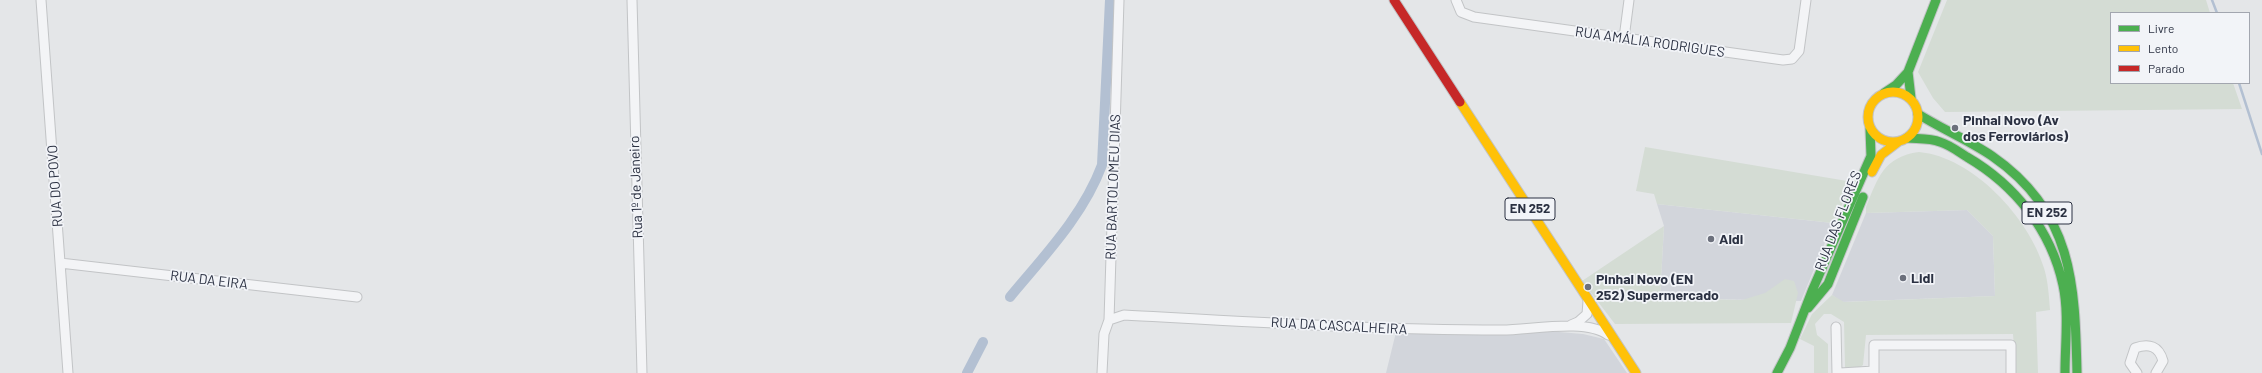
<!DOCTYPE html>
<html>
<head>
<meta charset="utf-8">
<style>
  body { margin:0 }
  #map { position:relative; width:2262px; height:373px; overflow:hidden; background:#e4e6e8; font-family:Barlow,sans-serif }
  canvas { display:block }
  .legend { position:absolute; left:2110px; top:12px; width:140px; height:72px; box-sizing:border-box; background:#f2f4f8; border:1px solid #a2a6af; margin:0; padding:5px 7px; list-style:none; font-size:12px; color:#2b3142 }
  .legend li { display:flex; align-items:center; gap:8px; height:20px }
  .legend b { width:20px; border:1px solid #a2a6af }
</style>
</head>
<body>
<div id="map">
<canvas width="2262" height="373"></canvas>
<ul class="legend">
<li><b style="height:5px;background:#4caf50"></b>Livre</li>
<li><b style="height:5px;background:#ffc107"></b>Lento</li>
<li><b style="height:5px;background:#c62828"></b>Parado</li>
</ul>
</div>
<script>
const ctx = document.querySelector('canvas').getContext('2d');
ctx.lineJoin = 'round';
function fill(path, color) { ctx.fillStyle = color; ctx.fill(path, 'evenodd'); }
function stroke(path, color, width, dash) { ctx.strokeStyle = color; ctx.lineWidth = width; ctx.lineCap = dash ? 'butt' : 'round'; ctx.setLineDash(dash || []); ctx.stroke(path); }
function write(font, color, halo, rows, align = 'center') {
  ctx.font = font + ' Barlow,sans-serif'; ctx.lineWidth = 3.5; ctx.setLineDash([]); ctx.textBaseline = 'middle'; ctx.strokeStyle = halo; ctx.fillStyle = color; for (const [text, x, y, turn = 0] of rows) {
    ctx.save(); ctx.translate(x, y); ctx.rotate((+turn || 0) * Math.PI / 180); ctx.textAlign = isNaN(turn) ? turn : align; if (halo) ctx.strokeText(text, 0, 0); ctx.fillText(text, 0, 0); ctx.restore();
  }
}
fill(new Path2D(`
  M1657 204 1833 223 1801 301 1660 298 1664 226Z
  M1967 210 1993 236 1995 296 1841 302 1832 295 1866 213Z
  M1398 324 1523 329 1583 334 1604 339 1627 373H1386Z`), '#d2d5db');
fill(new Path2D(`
  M1947 0H2206L2210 13H2111V83H2233L2242 109 1945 112 1933 98 1918 72Z
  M1645 147 1853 182 1833 223 1657 204 1654 194 1636 191Z
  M1919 152C1973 157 2029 218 2044 268 2048 281 2049 296 2050 310L2036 312 2038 373H2016L2013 334 1866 335 1863 365 1859 368 1847 370 1845 367 1844 322 1831 314H1824L1815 324 1817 335 1828 344V373H1814V346L1800 339 1812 314 1832 295 1844 302 1995 296 1993 236 1967 210 1866 213V207C1878 178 1883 157 1919 152Z
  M1664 226 1660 298 1742 300 1765 293 1785 279 1794 281 1798 293 1791 323 1615 324 1582 281Z`), '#d4dcd4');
stroke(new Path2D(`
  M2212 0 2217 13
  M2239 83 2262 154`), '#b3c0d2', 2.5);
stroke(new Path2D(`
  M1010 297C1044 256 1083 216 1102 165L1110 0
  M967 373 983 342`), '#b3c0d2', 10);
const street = new Path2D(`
  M41 0 68 373
  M632 0 642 373
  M1456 0 1461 12 1474 17 1783 60 1792 59 1799 51 1806 0
  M1624 38 1629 0
  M60 263 357 297
  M1109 320 1124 315C1250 322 1376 330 1502 330 1531 330 1586 318 1608 335
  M1571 325 1578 322 1587 314 1588 301
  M1836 327 1837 373
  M1102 373 1104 334 1109 320 1119 0
  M1840 373 1874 371
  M1874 373V345H2011V373
  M2137 373 2130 363 2135 348C2149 343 2159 346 2163 361L2156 373`);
const fast = new Path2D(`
  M1908 72 1911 98
  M1884 93 1896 85 1908 72 1936 0
  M1918 114C1942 129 1968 140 1992 156 2073 212 2075 284 2077 373
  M1907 138C1918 139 1930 138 1940 142 1950 145 1959 152 1967 157 2015 185 2051 230 2063 285 2069 313 2065 344 2065 373
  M1808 308 1828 284 1863 197
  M1777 373 1790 348 1812 291 1871 156 1870 129`);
const slow = new Path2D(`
  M1868 117a25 25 0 1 1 50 0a25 25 0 1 1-50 0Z
  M1460 102 1636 373
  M1872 172 1881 155 1898 142`);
const jam = new Path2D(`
  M1394 0 1460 102`);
stroke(street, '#c2c4c6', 11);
stroke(fast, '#c2c4c6', 11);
stroke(slow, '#c2c4c6', 11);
stroke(jam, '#c2c4c6', 11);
stroke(street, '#f3f4f6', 9);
stroke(fast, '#4caf50', 9);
stroke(slow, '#ffc107', 9);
stroke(jam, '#c62828', 9);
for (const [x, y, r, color] of [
  [1955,128,4,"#6c707c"],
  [1711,239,4,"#6c707c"],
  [1903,278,4,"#6c707c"],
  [1588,287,4,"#6c707c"]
]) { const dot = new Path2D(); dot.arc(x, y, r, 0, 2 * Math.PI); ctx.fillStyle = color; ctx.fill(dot); stroke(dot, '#f2f4f8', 1.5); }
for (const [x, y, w] of [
  [1530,209,50],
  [2047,213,50]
]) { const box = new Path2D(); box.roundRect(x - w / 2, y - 11, w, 22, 3); ctx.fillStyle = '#f2f4f8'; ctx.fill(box); stroke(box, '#2b3142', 1); }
write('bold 13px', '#2b3142', null, [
  ["EN 252",1530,209],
  ["EN 252",2047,213]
]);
write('14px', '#2b3142', '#f2f4f8', [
  ["RUA AMÁLIA RODRIGUES",1650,42,8],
  ["RUA DO POVO",55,186,-94],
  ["Rua 1º de Janeiro",636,187,-92],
  ["RUA BARTOLOMEU DIAS",1113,187,-88],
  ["RUA DAS FLORES",1838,221,-69],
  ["RUA DA EIRA",209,280,7],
  ["RUA DA CASCALHEIRA",1339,326,3]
]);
write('bold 14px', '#2b3142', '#f2f4f8', [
  ["Pinhal Novo (Av",1963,120],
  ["dos Ferroviários)",1963,136],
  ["Aldi",1719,239],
  ["Lidl",1911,278],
  ["Pinhal Novo (EN",1596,279],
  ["252) Supermercado",1596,295]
], 'left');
</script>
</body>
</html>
